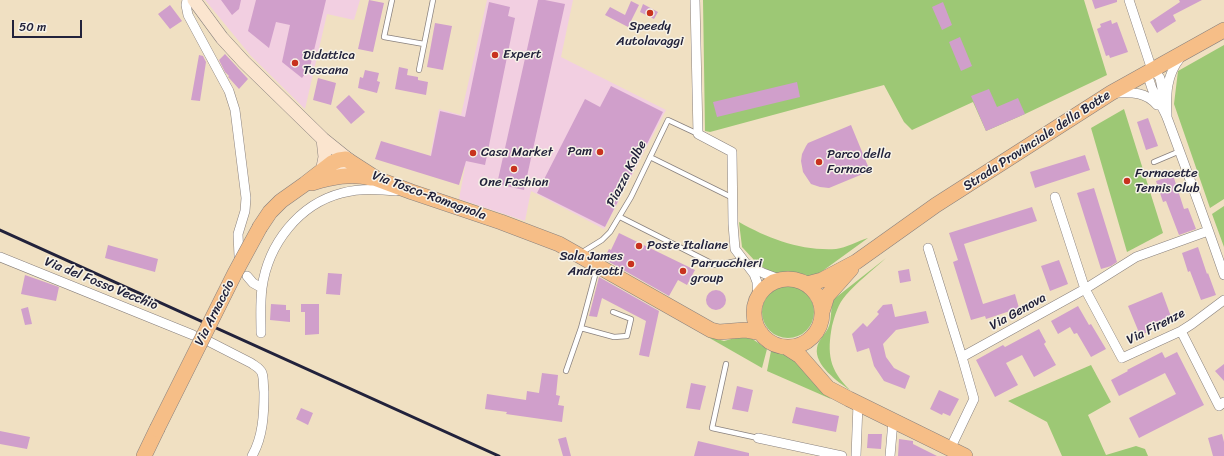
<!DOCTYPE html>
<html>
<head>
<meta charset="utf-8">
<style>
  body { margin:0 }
  #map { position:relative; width:1224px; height:456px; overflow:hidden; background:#f0e0c2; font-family:Sriracha,sans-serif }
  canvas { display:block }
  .scale { position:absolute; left:12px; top:20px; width:70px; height:18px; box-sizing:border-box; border:2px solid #22223b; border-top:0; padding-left:5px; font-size:12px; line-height:14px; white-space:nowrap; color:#22223b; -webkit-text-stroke:3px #f7f3e8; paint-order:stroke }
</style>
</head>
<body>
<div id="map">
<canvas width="1224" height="456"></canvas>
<div class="scale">50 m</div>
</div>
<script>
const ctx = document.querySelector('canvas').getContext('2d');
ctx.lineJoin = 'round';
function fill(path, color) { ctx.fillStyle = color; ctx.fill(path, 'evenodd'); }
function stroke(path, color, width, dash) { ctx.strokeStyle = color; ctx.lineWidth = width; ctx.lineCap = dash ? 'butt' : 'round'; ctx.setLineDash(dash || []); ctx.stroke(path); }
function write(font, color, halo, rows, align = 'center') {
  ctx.font = font + ' Sriracha,sans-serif'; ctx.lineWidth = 3; ctx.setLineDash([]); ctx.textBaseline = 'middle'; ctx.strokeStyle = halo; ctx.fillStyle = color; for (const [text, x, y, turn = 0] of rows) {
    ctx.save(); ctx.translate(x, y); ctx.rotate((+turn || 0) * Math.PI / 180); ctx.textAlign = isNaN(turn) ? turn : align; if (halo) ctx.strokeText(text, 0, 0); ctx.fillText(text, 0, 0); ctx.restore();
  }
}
fill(new Path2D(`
  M205 0H360L354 20 327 14 305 109 251 56Z
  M487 0H573L561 57 666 110 604 229 531 191 525 221 459 199 465 167 430 157 439 109 461 115Z`), '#f2cfe1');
fill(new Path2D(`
  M703 0H1084L1107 75 1025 114 986 131 973 102 912 130 904 122 884 85 710 132 705 131Z
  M1224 45V199L1210 208 1174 104 1178 71Z
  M1124 109 1163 233 1127 252 1091 128Z
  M1224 206V247L1212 214Z
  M739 222C769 239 801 251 836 249 846 248 858 241 868 238L817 275 812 277 797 274 771 273 755 261 742 247Z
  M886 258C873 270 857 282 846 295 838 304 835 315 832 326 827 353 829 370 850 390 838 382 814 365 817 348 818 340 826 334 829 326 832 318 830 308 834 299Z
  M762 312a26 26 0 1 1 52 0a26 26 0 1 1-52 0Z
  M706 336 724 341 739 337 751 338 767 349 762 368Z
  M771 351 793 357 816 384 831 399 767 371Z
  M1091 365 1111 402 1088 415 1106 455 1136 446 1145 449 1148 456H1062L1047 422 1008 401Z`), '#9dc875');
fill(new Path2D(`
  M221 0H241L239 9 232 15Z
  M256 0H326L310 67 302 78 282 62 290 25 276 22 269 48 248 31Z
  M369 0 384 3 373 52 358 49Z
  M538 0H545L565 4 524 190 497 184Z
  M1092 0H1117V2L1095 9Z
  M1179 0H1202L1173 15 1176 21 1157 33 1150 22 1180 2Z
  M631 1 639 5 628 27 605 15 610 7 625 15Z
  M489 2 510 7 508 16 515 18 485 165 466 161 459 185 375 159 381 141 431 156 440 111 465 117Z
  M943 2 952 25 942 30 932 7Z
  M643 4 658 12 654 19 640 12Z
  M170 5 182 21 170 29 158 14Z
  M1111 20 1112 24 1117 22 1128 52 1110 58 1109 55 1106 56 1097 29 1101 27 1100 24Z
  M435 23 452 26 443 70 427 67Z
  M960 37 972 66 961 71 949 42Z
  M225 54 248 79 239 89 230 79 228 77 229 76 225 72 219 60Z
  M199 55 203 56 206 62 200 101 191 100Z
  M399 67 408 69 407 75 418 77V80L428 82 426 95 395 89Z
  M365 70 379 73 377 81 380 82 377 93 358 88 360 77 363 78Z
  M318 78 336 83 331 105 313 100Z
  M797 82 800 97 717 117 713 102Z
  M611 86 663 112 605 227 537 193 585 99 600 107Z
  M989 89 997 107 1018 98 1025 114 986 131 971 96Z
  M349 95 365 112 351 124 336 107Z
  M1148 118 1158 146 1146 150 1137 122Z
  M851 125 870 171 829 188 820 187 811 184 803 172 801 161 802 154 806 146 808 143Z
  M1085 155 1090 170 1035 188 1030 172Z
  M1173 175 1184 209 1188 208 1196 229 1179 235 1166 201 1163 202 1156 181Z
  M1094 188 1117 262 1111 266 1101 269 1077 193Z
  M1032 207 1037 221 964 244 983 304 1015 294 1019 308 986 319 985 316 971 320 953 262 958 260 949 233Z
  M619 233 695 270 687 285 678 280 669 296 604 259 609 249 611 250Z
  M108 245 158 259 155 272 105 258Z
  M1198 247 1207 274 1208 273 1216 295 1201 300 1190 271 1188 272 1182 253Z
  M1059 260 1068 284 1050 291 1041 266Z
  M909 269 911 281 900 283 898 271Z
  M328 273 342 274 340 295 326 294Z
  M25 275 59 287 56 301 21 294Z
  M599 277 659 311 649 357 639 355 646 321 602 298 597 317 589 316Z
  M706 300a10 10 0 1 1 20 0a10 10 0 1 1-20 0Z
  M1162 292 1173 322 1140 335 1128 306Z
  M271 304 286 305V310H290V322L270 320Z
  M301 304H319V334L305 335V312H301Z
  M892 304 895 317 926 311 929 323 896 330 883 344 886 357 894 368 910 376 905 389 884 381 874 366 869 348 857 352 852 334 863 323 867 327 879 314 877 312 883 305Z
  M1078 306 1089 325 1091 324 1106 349 1091 357 1077 333 1074 334 1070 327 1058 334 1051 321Z
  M28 307 32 324 25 325 21 309Z
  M1039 329 1046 342 1044 344 1056 365 1034 377 1022 355 1006 363 1018 385 995 397 976 360 1003 345 1005 347Z
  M1162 352 1165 358 1177 352 1204 405 1139 438 1129 418 1176 394 1165 373 1119 396 1111 380 1128 371 1127 370Z
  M1224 364V381L1215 371Z
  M542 373 558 375 556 395 560 396 558 405 564 406 562 422 506 414 507 412 485 409 487 394 526 400 527 391 539 393Z
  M691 383 706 386 700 410 686 408Z
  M737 386 753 390 748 412 732 409Z
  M939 390 959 399 950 416 943 413 942 415 930 409Z
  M796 407 839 416 836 432 792 423Z
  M301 408 313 413 308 425 296 419Z
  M0 431 30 437 27 449 0 444Z
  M868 434H882L881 449 867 448Z
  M1222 434 1224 442V456H1213L1208 438Z
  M566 437 571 456H563L558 439Z
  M899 439 913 441V444L937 456H898Z
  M698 441 749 453V456H694Z`), '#d09fcb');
const lane = new Path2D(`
  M392 0 384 37 424 44
  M419 70 433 0
  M650 157 733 198
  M1154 162 1180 151
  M620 217 715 265 743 260
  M581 253 602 240 610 232 631 197 668 120 698 134
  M597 268 581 328 614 337 627 336 631 319 613 312
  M726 364 712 428 758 438
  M566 371 581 328`);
const street = new Path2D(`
  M187 0 186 5 188 15 229 91 235 110 246 198 245 211 238 234 239 256
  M695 0 698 134 732 152 733 224 735 249 754 274 757 282 758 297
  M1129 0 1152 70
  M1153 69 1160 78 1163 94
  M1148 72C1149 91 1162 103 1168 120 1187 171 1206 223 1224 275
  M1116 93C1132 92 1146 92 1157 105
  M1167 116C1166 94 1166 76 1180 58
  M1055 197 1085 289 1122 358 1181 331 1192 324 1224 300
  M928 248 962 357 974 399 950 449
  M0 257 193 335
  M748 264 763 273 779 279
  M247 276 253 283 262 288
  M1181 331 1219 406 1224 402
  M261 333C261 318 260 303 262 288 268 244 299 204 342 193 359 188 379 189 396 191
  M208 341 251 363C255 366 260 368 262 373 264 379 263 386 264 392 264 414 263 437 252 456
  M962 357 1085 289 1136 257 1208 231
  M758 438 842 456
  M856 456 858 404
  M890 456 893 421`);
const secondary = new Path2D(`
  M194 0 222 38 244 62 323 139 349 160 339 171 325 179
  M322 172 325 157 323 139`);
const primary = new Path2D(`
  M312 183C332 177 351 173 371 178
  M260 227 270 212 281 201 305 184 332 163 339 160 346 159 377 179 412 192 501 222 559 244 711 330 719 332 745 330 761 333
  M754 313a34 34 0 1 1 68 0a34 34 0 1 1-68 0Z
  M807 284 822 280 856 262 936 205 1111 93 1224 30
  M822 312 827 296 851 269
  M786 347 800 356 828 388 849 399 965 456
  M144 456 157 429`);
stroke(lane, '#89817e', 6);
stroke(street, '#89817e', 10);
stroke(secondary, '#89817e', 14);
stroke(primary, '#89817e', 16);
stroke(lane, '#fff', 4.5);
stroke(street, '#fff', 9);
stroke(secondary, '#fbe5cf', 13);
stroke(primary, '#f6be87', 15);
stroke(new Path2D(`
  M0 230 499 456`), '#22223b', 3);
const primaryBridge = new Path2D(`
  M157 429 235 273 260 227`);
stroke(primaryBridge, '#89817e', 16, []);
stroke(primaryBridge, '#f6be87', 15);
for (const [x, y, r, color] of [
  [650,13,4,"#c8321e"],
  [495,55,4,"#c8321e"],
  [295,63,4,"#c8321e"],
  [600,152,4,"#c8321e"],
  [473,153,4,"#c8321e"],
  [819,162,4,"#c8321e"],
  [514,169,4,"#c8321e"],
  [1127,181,4,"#c8321e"],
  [639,246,4,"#c8321e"],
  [631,264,4,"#c8321e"],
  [683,271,4,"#c8321e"]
]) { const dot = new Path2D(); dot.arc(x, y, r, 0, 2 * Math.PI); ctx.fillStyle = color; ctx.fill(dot); stroke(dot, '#f7f3e8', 1.5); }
write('13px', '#22223b', '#f7f3e8', [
  ["Speedy",650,27,"center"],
  ["Autolavaggi",650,42,"center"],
  ["Expert",503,55],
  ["Didattica",303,56],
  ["Toscana",303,71],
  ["Pam",592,152,"right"],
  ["Casa Market",481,153],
  ["Parco della",827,155],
  ["Fornace",827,170],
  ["Fornacette",1135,174],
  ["Tennis Club",1135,189],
  ["One Fashion",514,183,"center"],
  ["Poste Italiane",647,246],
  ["Sala James",623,257,"right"],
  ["Andreotti",623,272,"right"],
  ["Parrucchieri",691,264],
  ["group",691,279]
], 'left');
write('13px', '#22223b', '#f7f3e8', [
  ["Strada Provinciale della Botte",1037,141,-33],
  ["Piazza Kolbe",627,174,-63],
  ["Via Tosco-Romagnola",429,196,20],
  ["Via del Fosso Vecchio",101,284,22],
  ["Via Genova",1018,312,-29],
  ["Via Arnaccio",215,313,-63],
  ["Via Firenze",1156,327,-27]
]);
</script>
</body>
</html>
